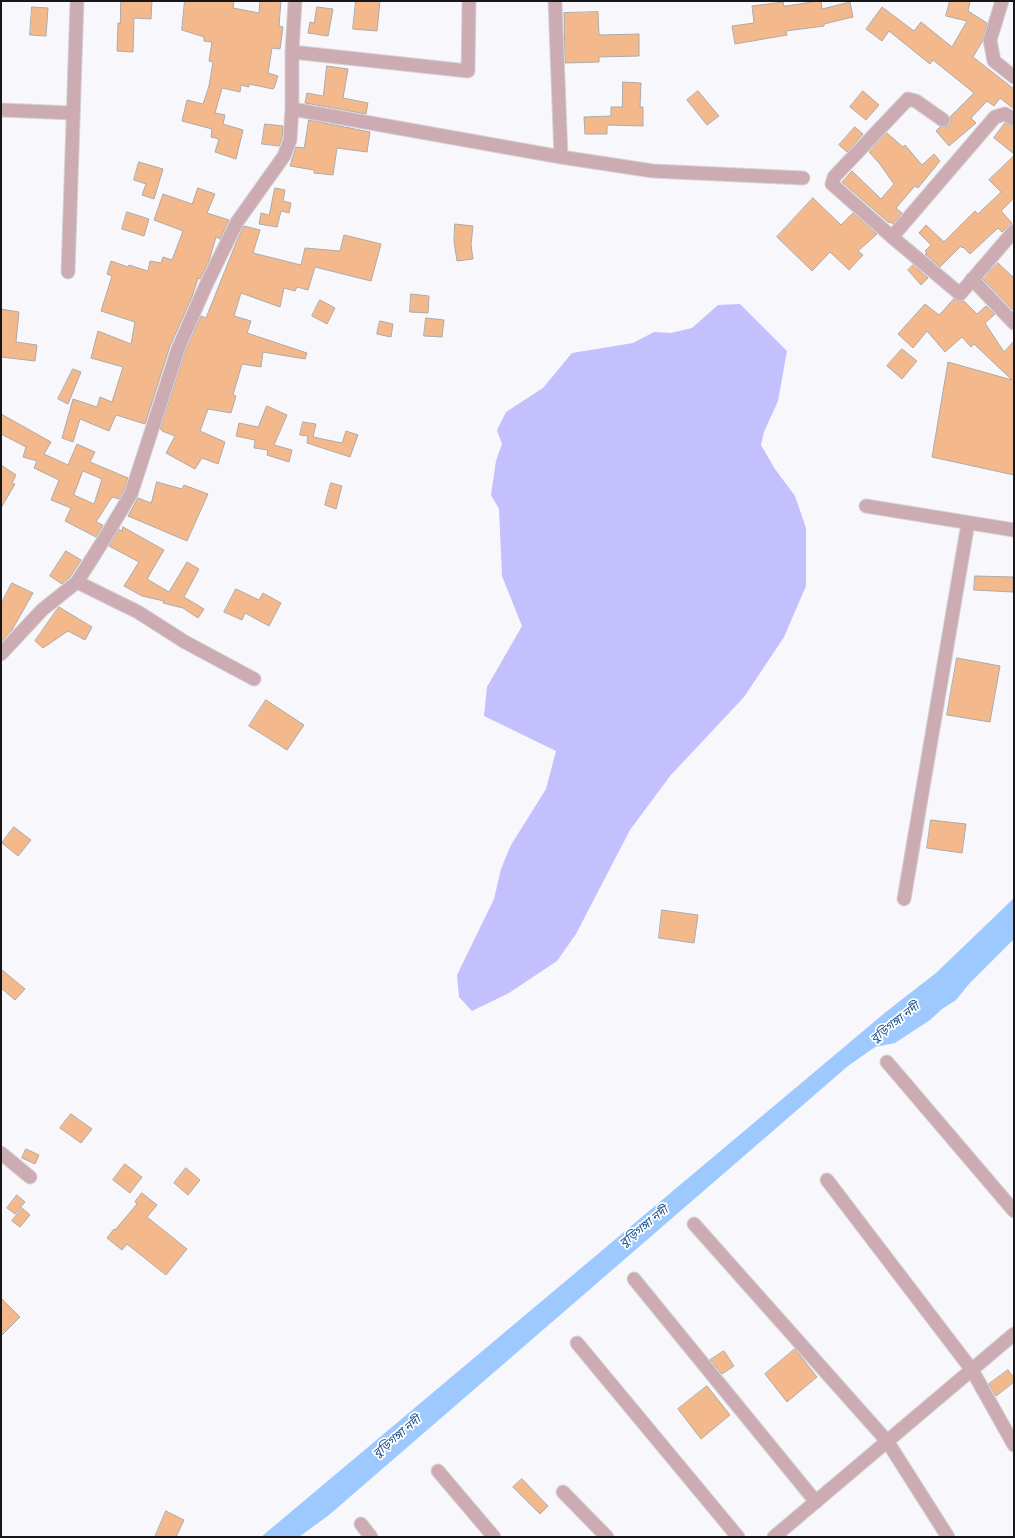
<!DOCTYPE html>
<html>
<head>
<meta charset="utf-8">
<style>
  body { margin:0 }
  #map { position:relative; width:1015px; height:1538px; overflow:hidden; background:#f8f8fc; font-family:"Fira Sans Condensed",sans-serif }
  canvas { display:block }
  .frame { position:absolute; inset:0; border:2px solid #171719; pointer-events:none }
</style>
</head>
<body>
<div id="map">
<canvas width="1015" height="1538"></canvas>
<div class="frame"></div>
</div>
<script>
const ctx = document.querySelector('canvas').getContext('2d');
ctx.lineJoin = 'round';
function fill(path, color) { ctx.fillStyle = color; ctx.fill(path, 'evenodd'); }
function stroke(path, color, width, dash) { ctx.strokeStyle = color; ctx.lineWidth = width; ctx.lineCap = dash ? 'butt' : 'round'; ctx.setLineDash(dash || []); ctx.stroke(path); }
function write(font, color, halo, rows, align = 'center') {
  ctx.font = font + ' "Fira Sans Condensed","Noto Sans Bengali",sans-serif'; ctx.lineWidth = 3.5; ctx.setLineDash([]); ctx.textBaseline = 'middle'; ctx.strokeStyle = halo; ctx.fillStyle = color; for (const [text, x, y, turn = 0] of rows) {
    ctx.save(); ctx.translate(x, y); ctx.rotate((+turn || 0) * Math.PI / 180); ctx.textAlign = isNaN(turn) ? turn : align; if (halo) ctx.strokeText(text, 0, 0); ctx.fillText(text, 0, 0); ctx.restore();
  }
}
fill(new Path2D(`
  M740 304 787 351 778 401 764 432 761 445 775 469 795 496 806 528V586L784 637 744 697 670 776 630 830 576 934 557 961 509 993 472 1011 459 997 457 975 494 899 501 869 511 845 546 789 556 751 484 716 487 687 522 626 502 576 499 509 491 495 496 461 502 444 497 430 506 412 543 388 572 353 633 343 654 332 671 333 692 328 718 305Z`), '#c4bffd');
fill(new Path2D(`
  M1014 898V939L969 984 956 1000 942 1009 930 1020 895 1043 875 1047 848 1066 329 1515 299 1537H261L887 1011 936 973Z`), '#9ec9ff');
const building = new Path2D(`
  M121 1H152L151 19 134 18 133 52 117 51 118 23H120Z
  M185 1H234L233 8 259 13 260 1H281L279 26 283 27 280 49 272 48 268 73 278 76 274 88 273 89 249 84V87L241 85 240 92 222 88 215 113 225 115 223 124 243 130 236 159 215 152 219 139 211 137 212 129 182 121 187 100 203 104 209 86 213 62 209 61 212 42 204 41V37L182 30Z
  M356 1H380L377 31 353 29Z
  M821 1 822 9 850 2 853 17 824 24V26L786 31 787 35 735 44 732 26 754 23 752 6 783 2 784 6Z
  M950 1H970L968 11 987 23 982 42 973 57 1014 89V109L1000 98 994 106 987 101 971 118 976 123 949 146 936 131 940 127H946L949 125 951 121 950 117 974 93 933 60 930 64 889 31 882 41 866 29 882 7 914 31 921 22 952 47 967 21 946 16Z
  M32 7 48 8 46 36 30 35Z
  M317 7 333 9 328 36 308 33 310 22 314 23Z
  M598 12 599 35 639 34V56L599 57V62L565 63 564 13Z
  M327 66 348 69 343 98 368 103 366 114 305 103 307 93 323 96Z
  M623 82 641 83 640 107H643V126L607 125V134H585L584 117 611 116V107H622Z
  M698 91 719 116 707 125 687 100Z
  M863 91 879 105 866 120 850 107Z
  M309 120 370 132 367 152 337 148 333 175 314 173V170L290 166 296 147 304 148Z
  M1005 123 1014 127V154L994 138Z
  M265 124 283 126 282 138 279 146 262 144Z
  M855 127 863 134 847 152 839 145Z
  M887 133 903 147 905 145 922 165 934 154 940 161 918 188 915 186 896 208 902 213 893 224 890 222 889 223 842 182 852 171 881 199 894 184 879 163 869 152Z
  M1014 156V198L1001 211 1012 223 1002 232 998 228 970 254 963 247 962 248 961 246 940 267 925 254 927 253 925 251 931 245 919 233 926 225 944 242 975 211 978 214 1001 192 989 180Z
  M139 162 163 169 154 199 142 195 146 184 134 180Z
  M198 188 215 194 207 213 229 220 220 239 216 237 209 261 200 279 198 278 192 297 170 346 145 424 116 415 109 431 80 419 73 442 62 438 73 399 97 407 100 397 112 402 123 367 91 358 98 331 131 344 135 322 101 311 112 276 107 274 111 261 128 267 129 265 148 271 150 261 161 263 163 257 172 260 183 231 154 220 163 194 192 204Z
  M275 188 285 190 283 201 291 203 289 213 281 211 277 227 259 224 261 213 269 215Z
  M813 198 841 225 853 213 877 234 858 251 863 255 849 270 830 252 812 271 777 237Z
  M127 212 149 219 144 236 122 229Z
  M455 224 473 226 471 245 473 259 457 261 454 242Z
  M244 226 260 230 253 253 301 265 305 248 340 251 344 235 381 244 371 281 315 267 308 290 297 287 295 291 284 288 280 307 241 293 234 316 251 321 247 333 307 353 305 359 263 352 261 367 242 364 233 395 236 396 231 413 208 409 200 431 225 442 218 464 202 458 195 469 166 453 175 436 162 431 163 430 160 429 185 352 201 316 206 318 236 243Z
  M998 263 1014 278V311L983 279Z
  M913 265 928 278 921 285 908 270Z
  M411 294 429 296 428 313 410 312Z
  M954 299 959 302 964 301 977 314 986 306 995 314 985 323 1004 352 1014 341V475L932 457 948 362 1012 380 974 344 971 347 962 337 945 352 927 331 913 348 898 334 925 304 939 315Z
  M320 300 335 308 327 324 312 316Z
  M1 309 19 312 16 342 37 345 35 361 1 357Z
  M426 318 444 320 442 337 424 336Z
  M380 321 393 324 391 337 377 334Z
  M902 349 917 361 902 379 887 366Z
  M73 369 81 372 68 404 58 399Z
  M267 406 287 415 274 445 292 450 289 462 267 455 268 450 254 448 255 440 236 436 239 423 258 427Z
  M1 414 51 442 44 454 68 465 77 444 95 452 90 462 128 478 124 491 119 499 112 497 96 522 103 525 96 537 65 521 71 508 51 500 59 480 34 468 37 461 23 457 26 447 1 434ZM83 471 102 479 94 504 74 495Z
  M303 422 316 424 313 437 342 443 346 431 358 435 350 457 307 443 308 436 300 435Z
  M1 465 16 475 12 483 15 484 1 508Z
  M157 482 182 489 184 485 208 494 187 541 128 516 138 498 151 503Z
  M331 483 342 486 336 509 325 505Z
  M123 527 164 550 147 579 169 592 187 562 199 569 184 597 204 609 198 618 183 608 163 603 164 601 142 596 124 586 139 562 109 546 119 529 122 531Z
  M66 551 81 560 70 577 62 584 50 576Z
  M975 576 1013 577V592L974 590Z
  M12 583 33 593 12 630 1 642V604Z
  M236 589 259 600 263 593 281 603 269 626 245 613 242 620 224 612Z
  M59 607 92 627 85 640 68 631 43 648 35 641Z
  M957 658 1000 666 990 722 947 715Z
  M266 700 304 725 287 750 249 726Z
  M931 820 966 824 962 853 927 848Z
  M14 827 31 840 18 856 2 843Z
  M662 910 698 915 694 943 659 938Z
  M1 969 25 989 15 1000 1 988Z
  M71 1114 92 1129 81 1143 60 1128Z
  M26 1149 39 1155 35 1164 22 1158Z
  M125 1164 142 1177 130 1193 113 1180Z
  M186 1168 200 1180 188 1195 174 1183Z
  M142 1193 157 1205 147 1217 187 1249 166 1275 127 1244 122 1250 107 1238 114 1229 115 1230 137 1204 135 1202Z
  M17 1195 25 1202 15 1214 7 1208Z
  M22 1208 30 1215 20 1227 12 1221Z
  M1 1298 20 1317 1 1336Z
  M795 1349 817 1377 787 1402 765 1374Z
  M724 1351 734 1366 722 1374 710 1360Z
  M1008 1370 1014 1378V1382L996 1396 989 1384Z
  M707 1386 730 1415 701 1439 678 1409Z
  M522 1479 548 1506 540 1514 513 1487Z
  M166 1511 184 1520 176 1537H155Z`);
fill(building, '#f3b98d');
stroke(building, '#adaaa7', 1);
const minor = new Path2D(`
  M555 1 561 157
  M1002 1 990 40 994 61 1014 77
  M292 52 468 71 469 1
  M292 109 561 157 653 171 803 178
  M1 110 73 113
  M943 120 916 101 908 99 834 177 832 184 892 237 995 117 1005 114 1014 119
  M892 237 960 294 1014 231
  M68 272 77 1
  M972 279 1014 323
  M866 506 1014 530
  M77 582 138 612 185 642 254 679
  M1 654 42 610 77 582 103 541 131 494 178 349 206 285 237 222 284 156 290 140 292 109V52L295 1
  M904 899 968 523
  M887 1062 1014 1211
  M1 1153 30 1177
  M827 1180 972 1370 1014 1445
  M694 1224 887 1441 948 1537
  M634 1279 816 1502
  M577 1343 738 1537
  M438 1471 494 1537
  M563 1492 607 1537
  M361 1524 371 1537
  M774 1537 1014 1334`);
stroke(minor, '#d4d4d8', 15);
stroke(minor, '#cdabb2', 13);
write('italic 12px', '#17508f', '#fff', [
  ["বুড়িগঙ্গা নদী",895,1023,-38],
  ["বুড়িগঙ্গা নদী",644,1227,-39],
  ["বুড়িগঙ্গা নদী",397,1437,-40]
]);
</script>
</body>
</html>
